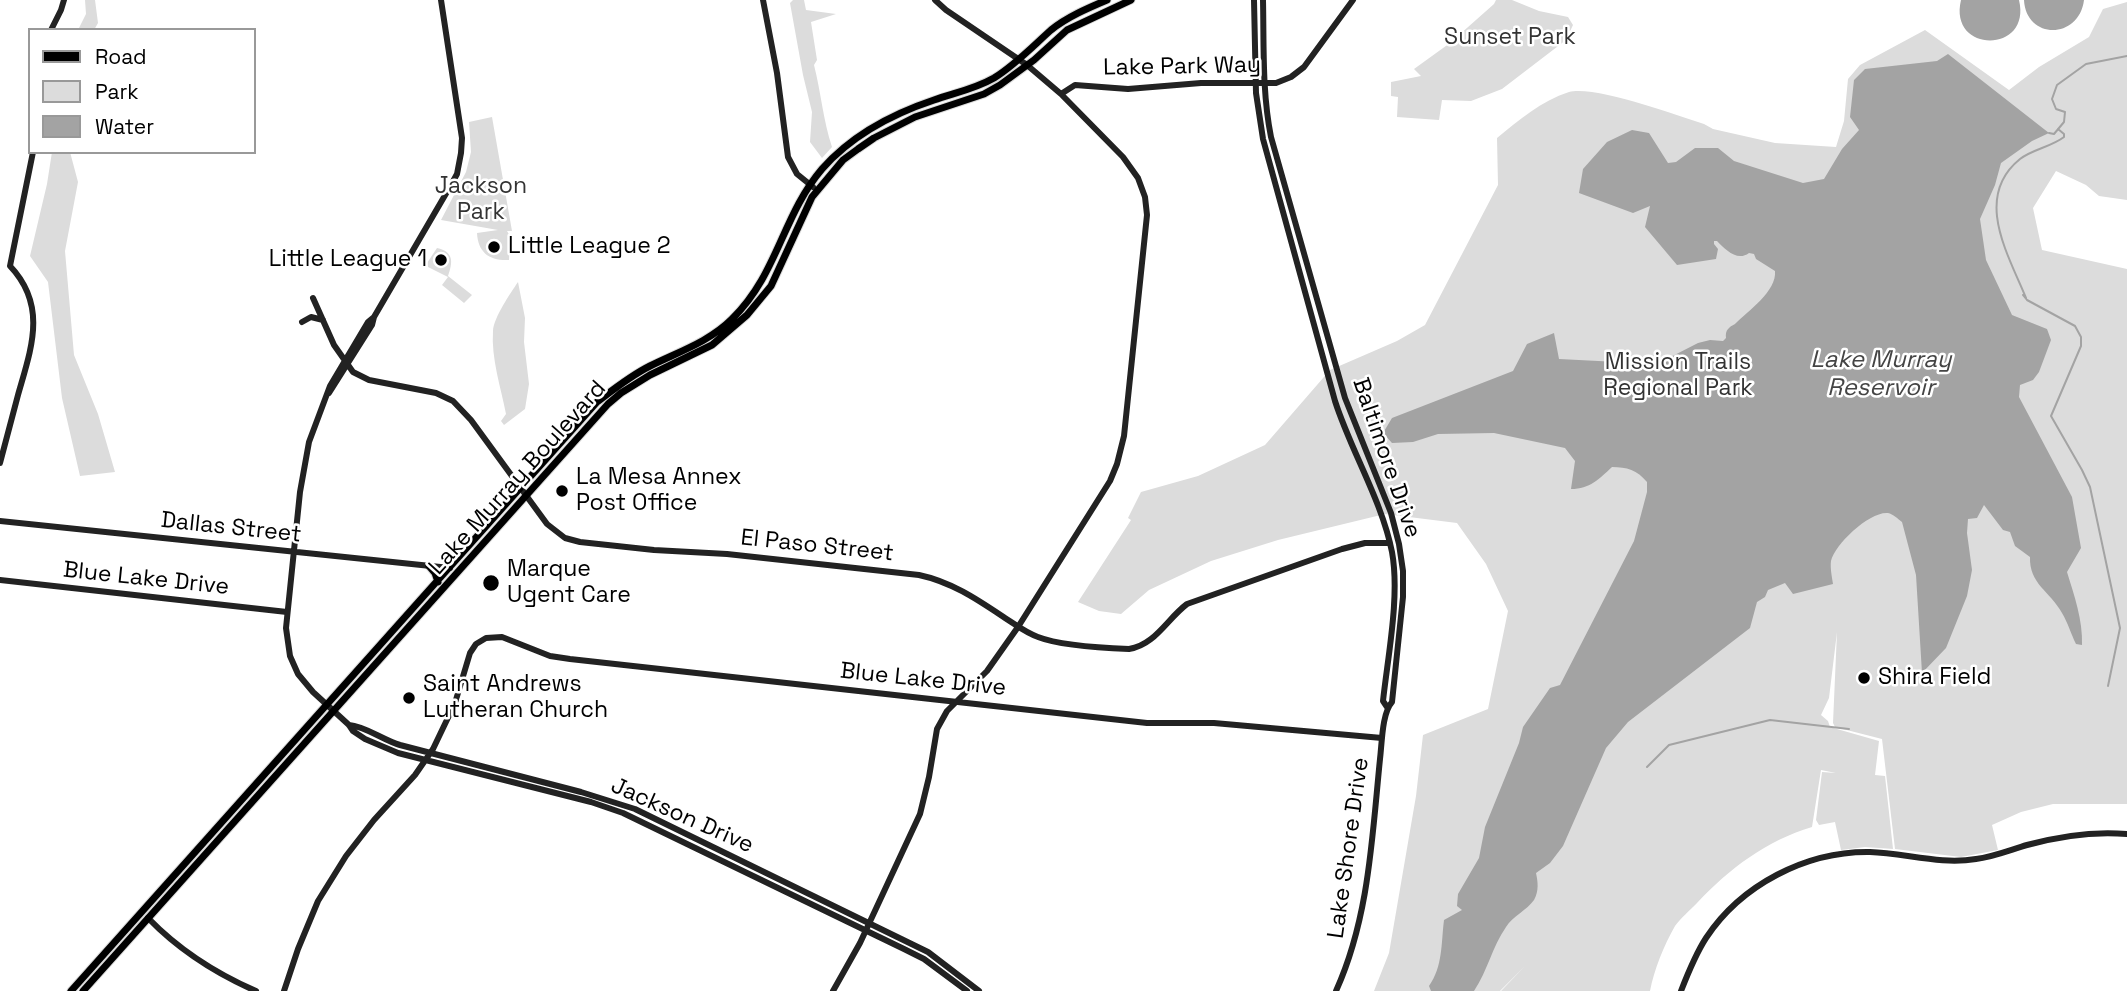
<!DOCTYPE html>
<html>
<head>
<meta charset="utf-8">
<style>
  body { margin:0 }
  #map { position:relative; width:2127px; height:991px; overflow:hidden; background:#fff; font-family:"Space Grotesk",sans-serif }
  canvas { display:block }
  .legend { position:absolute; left:28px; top:28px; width:228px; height:126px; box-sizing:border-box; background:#fff; border:2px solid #999; margin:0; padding:9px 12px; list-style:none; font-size:21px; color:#000 }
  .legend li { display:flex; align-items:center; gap:14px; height:35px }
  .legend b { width:35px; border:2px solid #999 }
</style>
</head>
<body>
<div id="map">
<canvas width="2127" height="991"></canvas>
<ul class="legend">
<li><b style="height:9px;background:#000"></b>Road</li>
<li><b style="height:19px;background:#dcdcdc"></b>Park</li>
<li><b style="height:19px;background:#a3a3a3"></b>Water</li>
</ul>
</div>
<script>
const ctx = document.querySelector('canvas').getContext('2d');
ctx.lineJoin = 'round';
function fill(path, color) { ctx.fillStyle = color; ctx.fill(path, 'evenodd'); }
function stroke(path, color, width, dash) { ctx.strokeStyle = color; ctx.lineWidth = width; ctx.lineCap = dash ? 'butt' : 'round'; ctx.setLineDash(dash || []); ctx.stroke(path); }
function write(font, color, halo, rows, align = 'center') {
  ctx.font = font + ' "Space Grotesk",sans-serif'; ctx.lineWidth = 5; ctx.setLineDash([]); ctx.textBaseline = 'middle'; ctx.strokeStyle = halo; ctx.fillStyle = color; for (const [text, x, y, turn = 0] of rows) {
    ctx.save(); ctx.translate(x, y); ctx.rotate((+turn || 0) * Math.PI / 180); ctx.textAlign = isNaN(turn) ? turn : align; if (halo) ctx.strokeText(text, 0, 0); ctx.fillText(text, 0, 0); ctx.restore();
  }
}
fill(new Path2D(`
  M85 0H95L98 23 94 30H78L86 14Z
  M793 0H804L806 10 836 14 811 22 817 60 814 65C821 92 823 120 832 147L822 158 810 142 812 112 803 75 790 3Z
  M1496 0H1512L1539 11 1568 17 1573 25 1566 40 1502 89 1471 101 1442 100 1439 120 1397 117 1398 97 1391 96V82L1421 76 1414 69 1450 43 1494 4Z
  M2127 2V200L2099 196 2086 185 2056 171 2033 208 2042 250 2127 269V804H2053L2021 812 1992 825 1998 850 1961 857 1895 849 1882 739 1835 727 1833 723 1837 632 1829 698 1821 715 1828 721 1830 727 1879 741 1875 775 1885 776 1893 849 1865 847 1841 850 1835 822 1819 825 1816 820 1822 772 1836 773 1821 770 1812 827C1766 841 1730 868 1697 903 1690 910 1681 918 1675 926 1664 945 1654 970 1650 991H1501L1525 966 1500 991H1374L1389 953 1416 796 1423 735 1488 709 1508 611 1486 564 1457 523 1385 514 1278 540 1211 561 1149 590 1121 614 1099 611 1078 602 1131 520 1128 518 1141 492 1198 476 1265 445 1330 370 1397 341 1425 325 1498 185 1497 138C1519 120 1541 101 1569 92 1594 85 1676 115 1704 124L1713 129 1775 143 1836 147 1844 121 1848 79 1860 65 1925 30 2009 90 2039 67 2089 37 2103 9Z
  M492 117 512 231H507L510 236 509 260C490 261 478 253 477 233L498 230 441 220 466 172 471 152 469 122Z
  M52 152H70L78 182 65 251 74 355 98 414 115 472 80 476 62 398 48 282 30 256 47 184Z
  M437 248C454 252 453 262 448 276L472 295 464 303 442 285 448 277 428 267 427 263Z
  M518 282 525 318 524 342 529 384 525 409 504 425 501 421 506 414C501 388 491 358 493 331 494 317 510 294 518 282Z`), '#dcdcdc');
fill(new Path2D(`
  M1961 0H2019C2032 54 1948 54 1961 0Z
  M2024 0H2084C2079 40 2026 40 2024 0Z
  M1948 54 2049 133 2032 141 2001 163 1995 185 1980 219 1986 260 2012 315 2047 329 2051 340 2039 372 2033 380 2020 385 2019 397 2072 497 2081 548 2067 572C2074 595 2083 620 2082 645L2076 644C2071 634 2068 623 2062 613 2050 591 2029 584 2030 557L2015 546 2010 532 2003 530 1984 505 1977 518 1968 519 1967 533 1972 570 1967 596 1946 648 1922 673 1916 575 1902 522C1898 519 1893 514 1888 513 1870 511 1835 544 1831 561 1830 568 1832 577 1833 584L1793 594 1785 583 1768 590 1765 597 1757 602 1750 628 1628 722 1606 748 1563 846 1550 863 1536 873C1538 882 1539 891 1534 900 1527 910 1513 916 1506 927 1492 947 1488 970 1474 991H1431L1429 986C1443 966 1441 944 1444 920L1462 910 1457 906 1458 894 1479 858 1485 827 1519 743 1523 727 1550 688 1560 685 1634 541 1647 492V482C1637 470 1627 467 1612 467 1599 479 1590 489 1571 489L1575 461 1565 448 1494 433 1438 434 1413 442 1392 443 1383 433 1392 418 1513 371 1527 344 1554 333 1559 359 1657 364 1698 343 1710 340 1723 341 1726 338C1725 330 1729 327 1735 324 1748 311 1777 291 1775 271L1756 259 1754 254 1749 253C1737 262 1725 249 1717 241H1714V244L1718 249 1716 259 1677 265 1645 227 1650 206 1633 213 1579 193 1583 169 1607 142 1632 130 1649 133 1668 163 1676 162 1695 148H1718L1734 161 1803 183 1824 179 1842 149 1859 130 1850 117 1854 80 1865 69 1937 61Z`), '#a3a3a3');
stroke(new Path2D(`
  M2058 129 2064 134V137C2051 147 2033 149 2020 159 1973 197 2008 254 2026 298L2023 295 2027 300 2075 326 2081 337V346L2051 416 2082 470 2090 487 2120 628 2108 686
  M2049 133 2054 134 2064 122 2065 112 2056 109 2052 99 2057 85 2086 64 2127 56
  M1647 767 1669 745 1770 720 1849 729`), '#a3a3a3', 2);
const primary = new Path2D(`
  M429 566 435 573 438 582
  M71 991 597 402C614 389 630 376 650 366 678 352 709 342 732 319 778 274 782 216 822 169 851 136 892 114 934 100 954 93 975 89 994 78 1015 65 1032 47 1051 30 1067 17 1088 8 1107 0
  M83 991 608 404 621 393 650 375 712 345 747 315 771 286 812 197 843 160 858 149 874 138 915 117 984 94 1000 85 1034 60 1067 30 1131 0`);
stroke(primary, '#dbdbdb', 9);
stroke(new Path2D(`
  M763 0 777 73 788 157 797 174 813 187
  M1254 0 1256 93 1263 139 1335 401C1351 451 1382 501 1392 552 1400 596 1388 655 1383 701L1387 707
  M1263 0C1264 46 1262 92 1271 137L1345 398 1391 513 1399 544 1403 571V597L1392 702C1382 713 1382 743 1380 759 1372 838 1369 918 1336 991
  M51 30 61 10 64 0
  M1061 94 1075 85 1128 89 1201 83H1276L1291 77 1304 67 1353 0
  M313 298 334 345 353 372 369 380 436 393 453 401 471 420 547 524 565 538 580 542 654 550 727 554 919 575C952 582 978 600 1005 618 1016 625 1026 633 1038 637 1061 646 1104 648 1129 649 1155 645 1167 619 1187 604L1342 549 1365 543H1390
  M374 317 368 322 330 386 309 442 300 492 286 628 290 656 298 674 313 692 349 725 353 731 365 739 398 753 591 802 623 813 904 949 924 959 967 991
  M302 322 311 317 323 320
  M329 393 372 325 374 317 451 185 457 174 461 153 462 138 441 0
  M0 463C6 440 12 417 18 395 31 349 48 306 10 266L33 152
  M0 521 450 568
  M0 580 287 612
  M349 725C365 726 383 740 400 745L581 792 635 809 928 952 979 991
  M148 918C178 949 217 974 256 991
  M284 991 298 949 318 901 346 856 374 820 415 775 433 749 455 703 470 653 476 644 486 638 502 637 550 656 570 659 1147 723H1214L1382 738
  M833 991 860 943 920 814 929 777 937 729 947 711 987 671 1018 627 1110 481 1117 464 1124 436 1147 215 1145 197 1138 178 1123 157 1061 94 1027 65 946 10 935 0
  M1681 991C1688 973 1695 955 1706 938 1741 885 1806 851 1870 852 1905 853 1940 865 1976 859 1993 857 2010 850 2027 845 2060 836 2093 831 2127 834`), '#222', 6);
stroke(primary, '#000', 7);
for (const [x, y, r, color] of [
  [494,247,7,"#000"],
  [441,260,7,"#000"],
  [562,491,7,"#000"],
  [491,583,9,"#000"],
  [1864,678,7,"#000"],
  [409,698,7,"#000"]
]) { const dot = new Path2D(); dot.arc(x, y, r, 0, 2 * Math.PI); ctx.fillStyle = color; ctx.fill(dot); stroke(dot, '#fff', 2.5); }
write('23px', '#333', '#fff', [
  ["Sunset Park",1510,38],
  ["Jackson",481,187],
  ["Park",481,213],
  ["Mission Trails",1678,363],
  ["Regional Park",1678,389]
]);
write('23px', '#000', '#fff', [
  ["Lake Park Way",1182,67,-1],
  ["Baltimore Drive",1386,458,71],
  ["Lake Murray Boulevard",518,478,-48],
  ["Dallas Street",231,528,6],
  ["El Paso Street",817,546,6],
  ["Blue Lake Drive",146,579,6],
  ["Blue Lake Drive",923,680,6],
  ["Jackson Drive",682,816,24],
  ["Lake Shore Drive",1349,848,-82]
]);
write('23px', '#000', '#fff', [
  ["Little League 2",508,247],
  ["Little League 1",427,260,"right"],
  ["La Mesa Annex",576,478],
  ["Post Office",576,504],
  ["Marque",507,570],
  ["Ugent Care",507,596],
  ["Shira Field",1878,678],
  ["Saint Andrews",423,685],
  ["Lutheran Church",423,711]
], 'left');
write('italic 24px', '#444', '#fff', [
  ["Lake Murray",1881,360],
  ["Reservoir",1881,388]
]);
</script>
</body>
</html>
